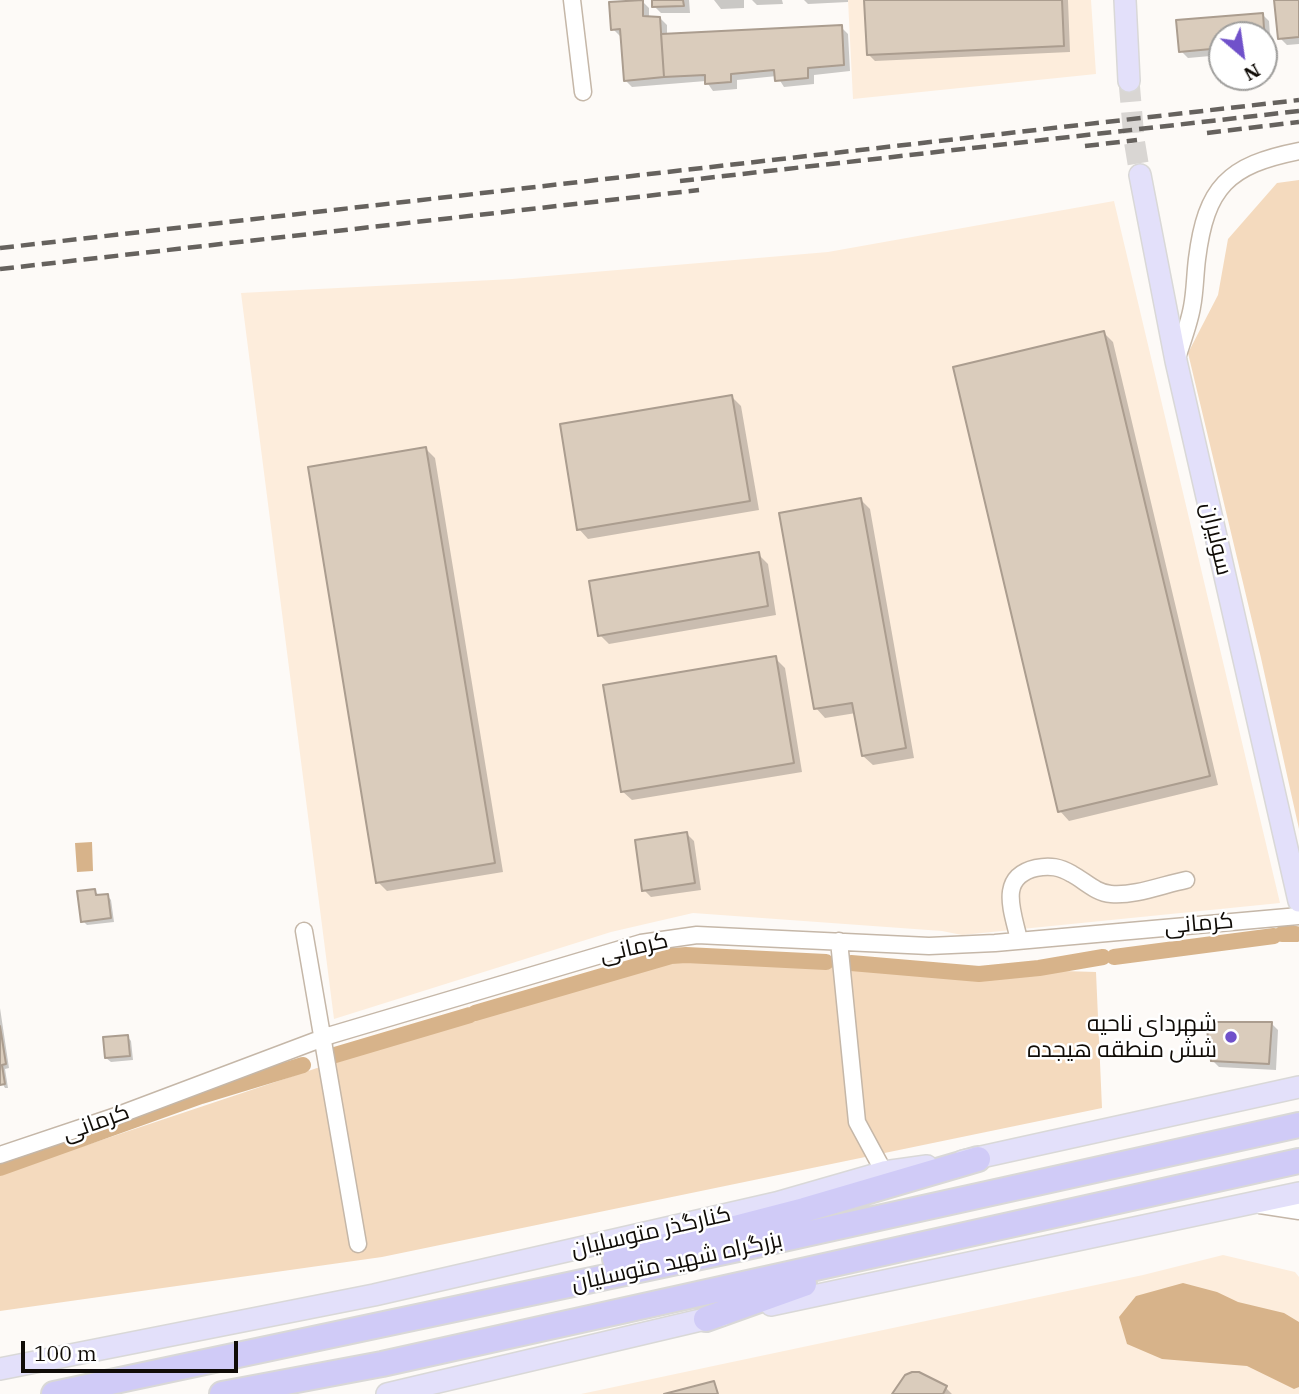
<!DOCTYPE html>
<html>
<head>
<meta charset="utf-8">
<style>
  body { margin:0 }
  #map { position:relative; width:1299px; height:1394px; overflow:hidden; background:#fdfaf7; font-family:"IBM Plex Serif",serif }
  canvas { display:block }
  .north { position:absolute; left:1208px; top:21px; width:70px; height:70px; box-sizing:border-box; background:#fff; border:2px solid #9f9e9c; border-radius:50%; rotate:151deg; font-size:19px; font-weight:700; line-height:28px; text-align:center; color:#100c07 }
  .north::after { content:''; display:block; margin:auto; width:24px; height:32px; background:#7051ca; clip-path:polygon(50% 0,100% 100%,50% 72%,0 100%) }
  .scale { position:absolute; left:21px; top:1341px; width:217px; height:32px; box-sizing:border-box; border:4px solid #100c07; border-top:0; padding-left:9px; font-size:21px; line-height:24px; white-space:nowrap; color:#100c07; -webkit-text-stroke:5px #fff; paint-order:stroke }
</style>
</head>
<body>
<div id="map">
<canvas width="1299" height="1394"></canvas>
<div class="north">N</div>
<div class="scale">100 m</div>
</div>
<script>
const ctx = document.querySelector('canvas').getContext('2d');
ctx.lineJoin = 'round';
function fill(path, color) { ctx.fillStyle = color; ctx.fill(path, 'evenodd'); }
function stroke(path, color, width, dash) { ctx.strokeStyle = color; ctx.lineWidth = width; ctx.lineCap = dash ? 'butt' : 'round'; ctx.setLineDash(dash || []); ctx.stroke(path); }
function write(font, color, halo, rows, align = 'center') {
  ctx.font = font + ' "IBM Plex Serif",Cairo,serif'; ctx.lineWidth = 5; ctx.setLineDash([]); ctx.textBaseline = 'middle'; ctx.strokeStyle = halo; ctx.fillStyle = color; for (const [text, x, y, turn = 0] of rows) {
    ctx.save(); ctx.translate(x, y); ctx.rotate((+turn || 0) * Math.PI / 180); ctx.textAlign = isNaN(turn) ? turn : align; if (halo) ctx.strokeText(text, 0, 0); ctx.fillText(text, 0, 0); ctx.restore();
  }
}
fill(new Path2D(`
  M848 0H1091L1096 74 853 99Z
  M1114 201 1280 903 962 935 942 931 693 913 611 932 334 1019 241 293 512 279 828 252Z
  M1223 1255 1295 1272 1299 1277V1394H581L1143 1275Z`), '#fdeddc');
fill(new Path2D(`
  M1299 180V829L1261 658 1188 353 1218 295 1228 239 1277 183Z
  M673 959 1096 972 1102 1108 382 1257 0 1311V1174L323 1066Z`), '#f4dabe');
fill(new Path2D(`
  M92 842 93 871 77 872 75 843Z
  M1183 1283 1217 1292 1238 1302 1284 1313 1299 1322V1387L1294 1389 1247 1366 1162 1359 1127 1344 1119 1317 1136 1296Z`), '#d7b38a');
fill(new Path2D(`
  M654 0H689L690 13H661L654 6Z
  M714 0H744V8L721 9Z
  M752 0H782L783 4 757 5Z
  M804 0H848V2L808 4Z
  M866 0H1068L1070 52 875 61 868 54Z
  M1276 0H1299V44L1287 45 1280 38Z
  M642 1 649 8V18H660L667 25V36L841 27 848 34 850 71 814 75V84L784 87 777 76 737 80V89L713 91 706 81 632 87 625 80 623 36H620L613 29Z
  M1262 14 1269 21 1271 50 1264 51V35H1222V55L1188 58 1181 51Z
  M1104 333 1113 342 1218 785 1069 821 1060 811Z
  M732 397 741 406 759 510 588 539 579 529Z
  M426 449 435 458 503 872 387 891 378 882Z
  M861 500 870 509 914 758 873 765 863 756 856 713 825 718 816 708Z
  M758 554 768 564 776 615 609 644 600 635Z
  M775 658 785 668 802 772 632 800 622 791Z
  M687 834 694 841 701 890 651 897 644 890Z
  M94 891 99 895H107L111 900 114 922 87 925 83 921Z
  M0 1008 9 1068 5 1069 8 1088H5L0 1079Z
  M1271 1023 1278 1030 1276 1070 1219 1067 1212 1060Z
  M127 1036 131 1041 133 1060 111 1062 106 1058Z
  M946 1388 952 1394H894Z`), '#0003');
stroke(new Path2D(`
  M1282 934H1296
  M1114 957 1274 936
  M851 963 979 974 1039 968 1103 957
  M475 1013 671 956 686 955 826 962
  M325 1058 470 1015
  M0 1168 201 1096 303 1065`), '#d7b38a', 16);
const building = new Path2D(`
  M643 0V16L660 17 664 77 624 81 620 29 611 30 609 2Z
  M652 0H683L684 6 652 7Z
  M864 0H1062L1064 46 867 55Z
  M1274 0H1299V37L1278 39Z
  M1263 13 1265 44 1264 35H1222V48L1179 52 1176 20Z
  M842 25 844 65 808 68V78L775 81 774 70 731 74V82L705 84V75L664 77 661 34Z
  M1104 331 1210 776 1058 812 953 367Z
  M732 395 750 501 577 530 560 424Z
  M426 447 495 863 376 883 308 467Z
  M861 498 906 748 862 756 852 703 814 709 779 513Z
  M759 552 768 606 598 636 589 581Z
  M776 656 794 763 621 792 603 685Z
  M687 832 695 883 642 891 635 840Z
  M95 889 96 895 108 894 111 918 81 922 77 891Z
  M1206 1022H1272L1269 1064 1211 1061Z
  M0 1026 6 1064 2 1065 5 1084 0 1085Z
  M128 1035 130 1056 105 1058 103 1037Z
  M912 1372H919L947 1386 943 1394H892L905 1375Z
  M714 1381 718 1394H664Z`);
fill(building, '#daccbc');
stroke(building, '#ab9d8f', 2);
stroke(new Path2D(`
  M1129 81 1134 139 1140 175`), '#d9d6d3', 21, [21, 10]);
const minor = new Path2D(`
  M572 0 583 92
  M1177 358C1182 342 1189 324 1192 307 1195 292 1195 275 1197 259 1206 187 1228 165 1299 151
  M304 931 358 1244
  M1019 940C1013 912 997 877 1036 868 1050 865 1060 867 1072 874 1085 881 1096 893 1111 894 1135 896 1162 885 1186 880
  M839 941 857 1122 884 1172
  M0 1155 116 1116 331 1035 641 943 697 935 929 946 995 943 1299 916
  M1260 1205 1299 1211`);
const major = new Path2D(`
  M1125 0 1129 81
  M1140 175 1176 361 1299 901
  M963 1161 1299 1087
  M771 1305 1299 1193
  M0 1369 374 1295 776 1203 884 1172 927 1166
  M387 1394 722 1315`);
const highway = new Path2D(`
  M615 1259 804 1210 978 1159
  M706 1319 804 1284
  M54 1394 738 1249 1299 1125
  M222 1394 382 1364 1299 1161`);
stroke(minor, '#c5b7a8', 19);
stroke(major, '#d9d8d7', 24);
stroke(highway, '#d9d8d7', 28);
stroke(minor, '#fff', 16);
stroke(major, '#e3e0fa', 21);
stroke(highway, '#d0cbf7', 24);
stroke(new Path2D(`
  M1207 133 1299 122
  M1085 146 1137 140
  M680 181 1299 111
  M0 248 1299 100
  M0 269 699 190`), '#66625e', 4.5, [14, 7]);
for (const [x, y, r, color] of [
  [1231,1037,7,"#7051ca"]
]) { const dot = new Path2D(); dot.arc(x, y, r, 0, 2 * Math.PI); ctx.fillStyle = color; ctx.fill(dot); stroke(dot, '#fff', 2.5); }
write('23px', '#100c07', '#fff', [
  ["سولیران",1216,539,77],
  ["کرمانی",1199,924,-5],
  ["کرمانی",634,948,-13],
  ["کرمانی",96,1123,-20],
  ["کنارگذر متوسلیان",651,1232,-13],
  ["بزرگراه شهید متوسلیان",677,1262,-12]
]);
write('23px', '#100c07', '#fff', [
  ["شهردای ناحیه",1217,1024],
  ["شش منطقه هیجده",1217,1050]
], 'right');
</script>
</body>
</html>
